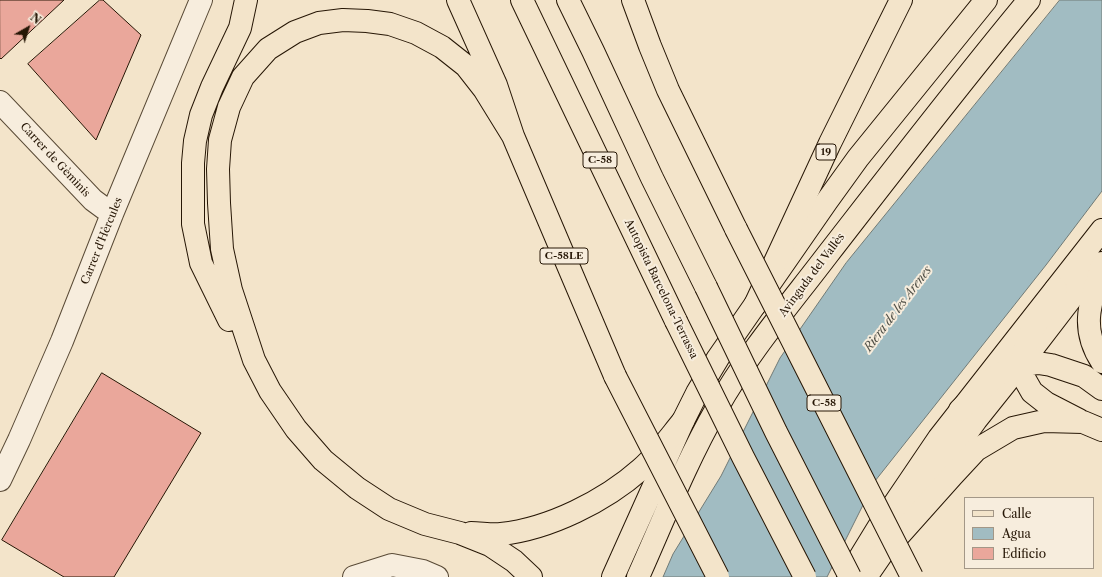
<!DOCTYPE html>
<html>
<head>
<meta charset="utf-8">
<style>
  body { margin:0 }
  #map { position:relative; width:1102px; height:577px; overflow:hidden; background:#f3e4ca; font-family:"Libre Caslon Text",serif }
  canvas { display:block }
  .legend { position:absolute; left:964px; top:497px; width:130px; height:72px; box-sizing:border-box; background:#f7eddd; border:1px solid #a39787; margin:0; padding:5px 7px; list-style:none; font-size:12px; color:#261605 }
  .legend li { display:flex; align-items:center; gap:8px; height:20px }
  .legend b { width:20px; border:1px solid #a39787 }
  .north { position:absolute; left:8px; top:8px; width:40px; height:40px; -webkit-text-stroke:3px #f7eddd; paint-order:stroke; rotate:39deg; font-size:11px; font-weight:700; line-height:16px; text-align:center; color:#261605 }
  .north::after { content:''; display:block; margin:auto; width:14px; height:18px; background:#261605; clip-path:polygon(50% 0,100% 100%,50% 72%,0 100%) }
</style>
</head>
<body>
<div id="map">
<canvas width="1102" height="577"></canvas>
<ul class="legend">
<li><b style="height:5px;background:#f3e4ca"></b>Calle</li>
<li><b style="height:11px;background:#a1bcc2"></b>Agua</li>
<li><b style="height:11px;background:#eaa79b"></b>Edificio</li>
</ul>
<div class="north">N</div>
</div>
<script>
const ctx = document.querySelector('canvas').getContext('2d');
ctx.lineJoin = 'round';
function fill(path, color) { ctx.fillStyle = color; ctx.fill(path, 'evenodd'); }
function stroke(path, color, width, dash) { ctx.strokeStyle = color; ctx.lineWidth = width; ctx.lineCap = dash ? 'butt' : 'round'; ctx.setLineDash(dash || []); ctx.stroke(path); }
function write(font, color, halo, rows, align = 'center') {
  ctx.font = font + ' "Libre Caslon Text",serif'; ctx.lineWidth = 4; ctx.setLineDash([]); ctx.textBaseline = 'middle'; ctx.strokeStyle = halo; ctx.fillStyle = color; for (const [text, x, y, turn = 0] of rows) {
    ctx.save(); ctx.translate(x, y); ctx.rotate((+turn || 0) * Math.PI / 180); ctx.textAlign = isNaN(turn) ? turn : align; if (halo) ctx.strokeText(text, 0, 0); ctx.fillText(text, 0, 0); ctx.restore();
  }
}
const water = new Path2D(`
  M1060 0H1102V191L1046 265 875 481 827 577H663L673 554 721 476 780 358 846 263Z`);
fill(water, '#a1bcc2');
stroke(water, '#707a76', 1);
const building = new Path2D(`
  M0 0H64L1 59 0 58Z
  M100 0H103L141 35 96 140 28 64Z
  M102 373 201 433 114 577H64L2 540Z`);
fill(building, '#eaa79b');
stroke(building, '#261605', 1);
const minor = new Path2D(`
  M0 102 93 200 112 214
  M0 480 19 440 62 341 112 214 201 0
  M354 577 392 565 423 571 437 577`);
const major = new Path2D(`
  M613 577 683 421 697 393 718 358 827 201 858 158 986 0
  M638 577C663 521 686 462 717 408 748 353 790 304 828 254 894 169 960 83 1029 0
  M848 577 878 528 939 438 1102 230
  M866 577 934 478 976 420 1020 365 1086 279 1102 263`);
const highway = new Path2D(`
  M458 0 496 85 513 136 615 376
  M522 0 676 321
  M568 0 593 51 652 178 706 287
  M633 0 650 46 668 90 736 229
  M513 136 484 89 466 66 442 47 416 33 390 24 367 21 343 20 319 23 295 32 268 49 243 77 229 107 220 140 218 169 219 203 222 249 231 290 254 360 270 391 296 429 323 460 357 488 389 509 425 524 460 533 490 545 514 561 531 577
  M1102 266C1091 301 1079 327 1102 362
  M1056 289 1029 336 1020 365 1024 378 1032 392 1046 403 1079 420
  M755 305 830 143 901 0
  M229 320 201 263 193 224V163L195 141 201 115 212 87 240 28 246 0
  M960 410 996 376 1007 370 1020 365 1038 363 1051 365 1084 376 1102 389
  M471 533C481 533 491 535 501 534 549 529 605 501 641 469 657 455 669 438 683 421
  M885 551 952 476 976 450 1013 428 1044 421 1083 422 1102 430`);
stroke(minor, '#594a36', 24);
stroke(major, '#261605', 24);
stroke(highway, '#261605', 24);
stroke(minor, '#f7eddd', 22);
stroke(major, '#f3e4ca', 22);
stroke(highway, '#f3e4ca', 22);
const highwayBridge = new Path2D(`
  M736 229 912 577
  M706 287 776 432 850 577
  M676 321 743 457 805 577
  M615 376 718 577`);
stroke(highwayBridge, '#261605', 24, []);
stroke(highwayBridge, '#f3e4ca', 22);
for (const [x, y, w] of [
  [826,152,20],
  [600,160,34],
  [564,256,48],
  [824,403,34]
]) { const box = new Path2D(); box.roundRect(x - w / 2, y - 8, w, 16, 3); ctx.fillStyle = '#f7eddd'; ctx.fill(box); stroke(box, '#261605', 1); }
write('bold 10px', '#261605', null, [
  ["19",826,152],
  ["C-58",600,160],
  ["C-58LE",564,256],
  ["C-58",824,403]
]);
write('11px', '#261605', '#f7eddd', [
  ["Carrer de Gèminis",55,160,47],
  ["Carrer d'Hèrcules",102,241,-68],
  ["Avinguda del Vallès",812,275,-53],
  ["Autopista Barcelona-Terrassa",661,289,64]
]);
write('italic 12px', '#515047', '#f7eddd', [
  ["Riera de les Arenes",898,309,-53]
]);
</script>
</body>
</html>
